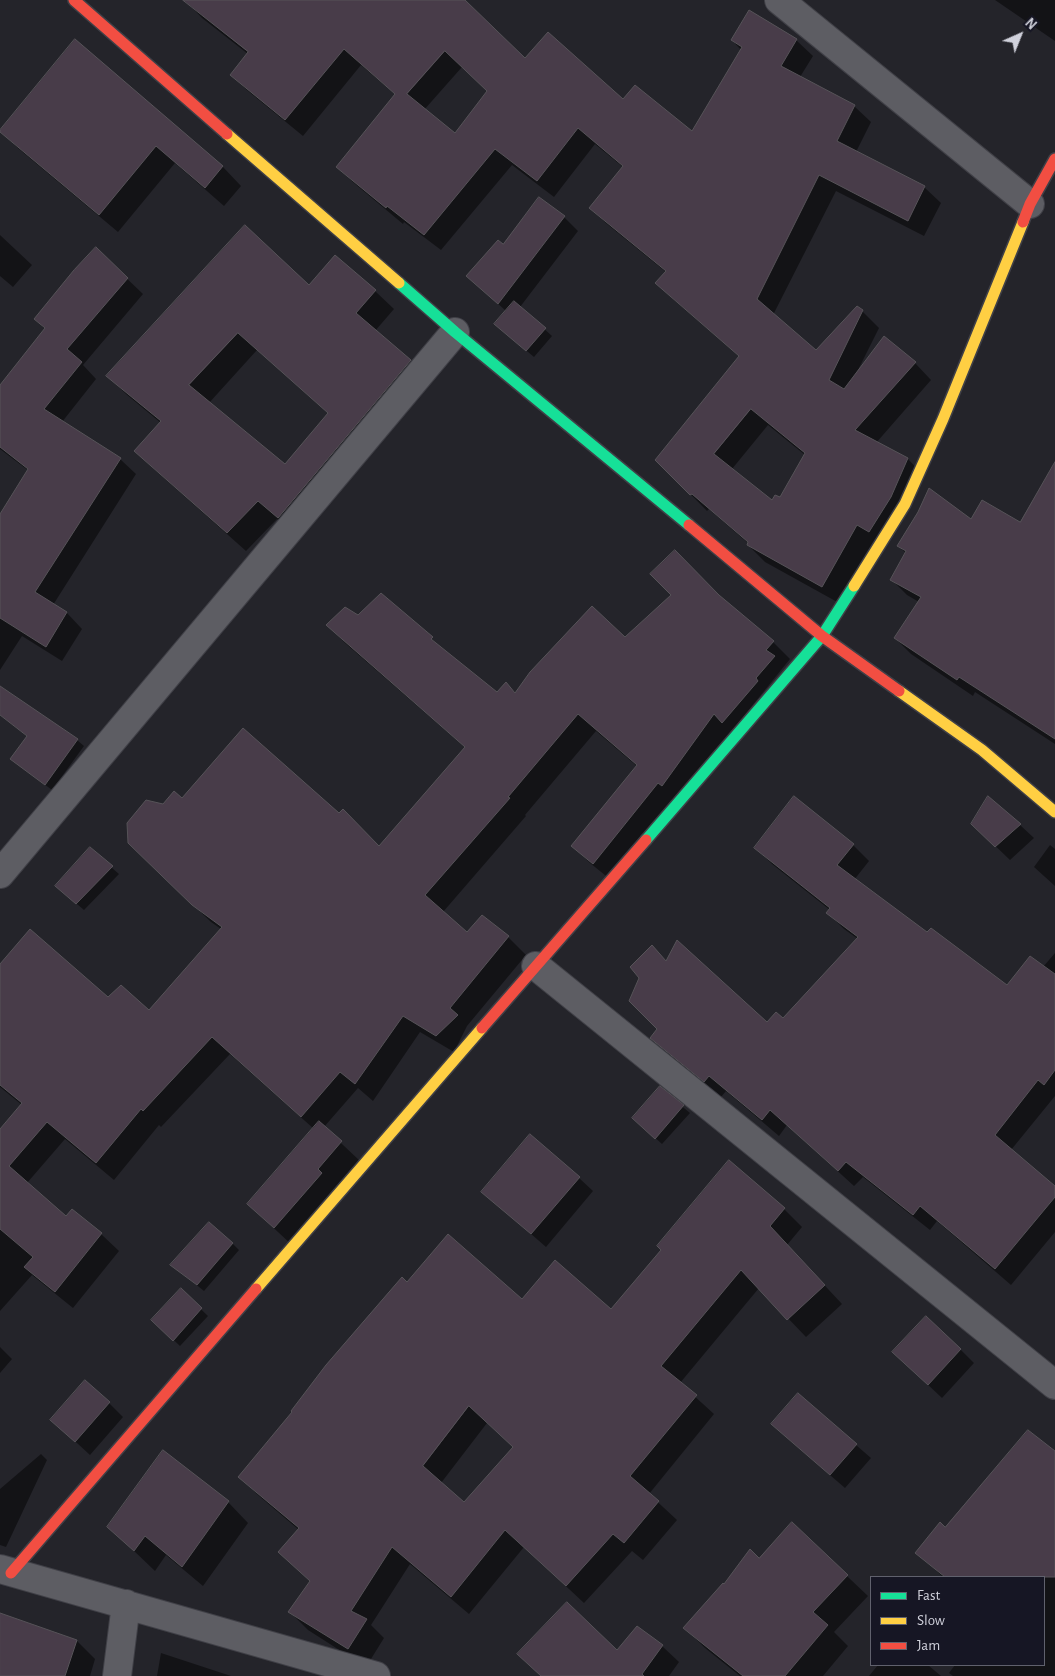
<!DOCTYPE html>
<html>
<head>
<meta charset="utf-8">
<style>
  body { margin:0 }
  #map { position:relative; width:1055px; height:1676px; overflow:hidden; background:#24242a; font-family:"Alegreya Sans",sans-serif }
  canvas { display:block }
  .legend { position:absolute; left:870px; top:1576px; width:175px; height:90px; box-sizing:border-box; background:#161624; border:1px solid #60616d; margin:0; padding:6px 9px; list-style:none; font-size:15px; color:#d0d1db }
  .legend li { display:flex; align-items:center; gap:10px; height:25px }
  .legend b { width:25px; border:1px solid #60616d }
  .north { position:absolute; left:995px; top:10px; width:50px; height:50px; -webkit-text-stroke:4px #161624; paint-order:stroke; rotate:44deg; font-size:14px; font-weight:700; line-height:20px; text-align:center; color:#d0d1db }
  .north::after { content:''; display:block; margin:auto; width:18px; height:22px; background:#d0d1db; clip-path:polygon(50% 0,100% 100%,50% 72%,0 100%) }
</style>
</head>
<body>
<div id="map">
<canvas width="1055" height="1676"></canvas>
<ul class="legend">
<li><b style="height:6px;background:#16e098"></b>Fast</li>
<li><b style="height:6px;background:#ffcf43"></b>Slow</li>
<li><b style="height:6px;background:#f24e42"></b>Jam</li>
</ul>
<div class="north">N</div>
</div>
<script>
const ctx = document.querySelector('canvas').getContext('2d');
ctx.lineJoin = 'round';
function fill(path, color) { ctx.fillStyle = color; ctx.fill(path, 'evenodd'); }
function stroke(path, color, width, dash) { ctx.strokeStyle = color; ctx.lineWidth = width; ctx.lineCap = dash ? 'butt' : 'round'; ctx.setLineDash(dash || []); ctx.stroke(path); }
fill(new Path2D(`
  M187 0H463L525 60 623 101 692 132 741 50 732 40H796L813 56 800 77 854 106 871 122 856 152 924 187 941 203 924 236 836 191 773 315 816 352 862 311 879 328 857 372 915 363 931 380 876 443 908 459 924 476 839 603 765 562 748 545 749 544 709 509 707 511 657 460 740 357 674 300 657 283 666 272 607 224 590 208 623 167 595 144 554 197 512 165 441 250 404 222 403 224 354 183 337 167 396 95 361 65 303 136 248 91 231 75 248 54 202 18 186 1ZM462 67 489 92 455 135 424 110ZM768 425 805 455 780 499 773 502 732 469Z
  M995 0H1055V41Z
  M75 41 223 167 241 186 224 206 175 163 118 232 19 149 0 131Z
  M564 217 578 231 520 307 552 336 534 357 503 331 507 312 468 276 503 246Z
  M0 235 32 265 13 287 0 276Z
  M96 249 143 294 83 365 96 379 62 422 120 459 136 474 53 605 67 613 82 629 62 661 22 636 0 670V516L29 471 0 449V387L46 330 35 319Z
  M336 257 375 291 394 309 375 331 410 361 429 379 297 536 277 519 246 551 154 469 135 451 161 423 126 394 108 376 309 287ZM257 350 329 414 286 466 209 403Z
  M1055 464V744L975 692 973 696 911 654 895 638 919 602 907 595 891 579 906 553 898 546 972 521 1021 524Z
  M381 595 446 652 497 694 506 684 516 693 625 638 720 597 773 642 790 659 611 880 590 863 573 846 638 767 596 731 525 815 526 816 443 912 467 933 482 917 508 937 526 955 467 1026 454 1052 420 1032 373 1101 358 1088 324 1127 360 1161 293 1246 248 1204 314 1129 230 1054 161 1127 159 1125 114 1180 65 1139 27 1183 66 1217 101 1234 119 1251 73 1308 32 1275 0 1311V1131L22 1105 0 1087V966L149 1011 221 929 211 922 147 860 163 805 183 800 379 848 466 748 345 643 328 625 358 617Z
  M0 687 77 740 84 746 52 790 11 759 28 737 0 715Z
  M1020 825 1034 838 1010 860 985 836Z
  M853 845 869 861 854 880 928 933 1007 986 1043 967 1055 953V1096L1011 1150 1055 1188V1232L1011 1285 937 1221 930 1230 863 1177 854 1186 787 1125 779 1136 726 1091 721 1097 668 1054 652 1038 658 1029 652 947 666 961 767 1024 783 1020 858 939 844 929 828 913 830 910 772 864 756 848Z
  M1050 845 1055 849V886L1034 867Z
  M90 849 119 874 84 910 63 892Z
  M660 1088 690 1113 662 1144 641 1125Z
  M579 1178 593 1191 546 1247 483 1192Z
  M784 1209 802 1227 787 1245 842 1304 806 1337 759 1288 680 1383 714 1414 649 1494 677 1520 643 1560 632 1551 584 1603 524 1547 469 1614 410 1564 371 1625 384 1638 366 1667 308 1630 290 1612 311 1582 280 1552 299 1530 258 1495 240 1477 407 1284 522 1300 611 1311ZM487 1423 514 1447 464 1503 441 1483Z
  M232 1243 239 1250 204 1291 172 1265Z
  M181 1290 208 1316 180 1346 160 1327Z
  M0 1347 12 1359 0 1373Z
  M960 1349 974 1363 942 1398 908 1366Z
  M798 1395 871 1458 845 1488 787 1438Z
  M109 1403 123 1417 90 1455 52 1420Z
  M1055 1453V1676H953L949 1673 955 1665H1044V1577H943L917 1552 945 1528Z
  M41 1454 47 1460 6 1547 0 1545V1489Z
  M228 1502 248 1523 203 1586 166 1555 155 1571 109 1527Z
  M792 1524 868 1596 834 1632 848 1646 823 1676H740L705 1648 685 1628 759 1560Z
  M0 1614 77 1641 95 1659 90 1676H0Z
  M662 1646 679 1662 669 1676H542Z
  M161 1653 231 1676H157Z
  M878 1665H928L941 1676H869Z`), '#0007');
const building = new Path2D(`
  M183 0H465L525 58 548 32 623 99 635 85 692 131 742 47 731 40 749 10 797 39 781 66 855 105 837 141 925 186 908 221 819 175 757 299 816 350 857 306 863 310 829 380 844 389 884 336 916 362 855 430 908 458 891 497 869 532 857 525 822 587 747 545 748 542 692 494 690 495 655 460 739 356 655 283 666 271 589 208 623 166 578 128 537 181 495 149 424 235 387 206 386 208 336 167 395 94 344 49 285 120 230 75 248 52ZM445 51 487 91 455 133 407 94ZM751 409 805 453 780 497 775 495 772 500 714 454Z
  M75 39 223 166 205 188 156 146 99 215 0 132V130Z
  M539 197 565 216 498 304 466 276 498 240 503 244Z
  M245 225 309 285 335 255 376 290 356 313 411 360 278 518 258 501 227 533 134 451 161 421 106 376ZM238 333 328 413 285 464 189 385Z
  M96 247 128 278 67 349 82 362 44 409 121 458 35 592 67 612 46 647 0 618V514L28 469 0 447V385L45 328 34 319 74 270Z
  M514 301 546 328 526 351 494 324Z
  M1055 462V739L959 677 957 680 894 638 921 597 890 580 906 551 897 546 918 512 929 488 971 519 982 500 1020 522Z
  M675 550 719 595 774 641 766 650 775 656 756 678 758 681 722 723 714 714 662 786 658 783 593 864 571 846 637 765 578 714 508 797 510 798 425 895 467 932 482 915 509 936 450 1008 458 1015 436 1036 403 1016 355 1084 340 1072 301 1117 212 1037 143 1111 141 1109 96 1163 47 1122 9 1166 66 1216 72 1209 102 1233 55 1292 24 1267 33 1257 0 1229V1129L22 1103 0 1085V964L30 929 108 997 121 985 149 1010 222 927 192 905 128 843 127 823 146 800 163 804 174 791 182 798 243 728 339 813 343 809 379 846 465 747 326 625 345 607 358 615 381 593 433 637 431 639 497 692 506 682 515 693 530 672 592 606 625 637 671 595 650 574Z
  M0 686 78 739 45 785 10 759 27 736 0 715Z
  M794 796 854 844 837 865 927 932 931 928 1007 985 1030 956 1055 974V1070L1044 1085 1038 1080 995 1135 1055 1186V1197L995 1269 920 1206 913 1215 846 1162 838 1171 770 1110 762 1120 709 1076 704 1082 650 1038 657 1029 629 1001 639 978 630 967 652 945 666 961 677 940 767 1022 776 1012 783 1018 858 937 826 913 830 908 754 848Z
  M988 796 1021 824 995 847 971 824Z
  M90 847 113 866 76 904 55 886Z
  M660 1086 684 1105 655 1139 632 1118Z
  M319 1121 342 1141 318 1169 322 1173 274 1228 247 1204Z
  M530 1134 580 1177 531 1234 481 1192Z
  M729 1160 785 1208 770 1226 825 1285 787 1320 741 1270 661 1366 697 1395 630 1476 659 1501 624 1543 613 1534 566 1586 505 1530 451 1597 392 1547 351 1611 367 1619 348 1649 288 1612 310 1581 278 1552 299 1528 238 1477 292 1412 291 1411 326 1365 402 1277 407 1282 448 1234 522 1299 555 1260 611 1309 661 1250 657 1246ZM469 1406 513 1447 464 1502 423 1466Z
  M209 1222 233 1243 197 1285 170 1265Z
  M181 1288 202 1308 173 1341 151 1320Z
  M926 1316 961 1349 928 1385 892 1352Z
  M85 1380 110 1402 75 1442 50 1420Z
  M798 1393 857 1444 830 1475 771 1424Z
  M1028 1430 1055 1451V1577H945L915 1553 940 1522 945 1527Z
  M163 1450 229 1501 182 1567 145 1536 134 1551 107 1527Z
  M792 1522 848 1575 813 1612 828 1625 785 1676H743L683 1628 723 1583 724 1584 750 1549 759 1558Z
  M567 1602 617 1650 637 1626 663 1645 642 1674 644 1676H541L517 1654Z
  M0 1613 77 1640 65 1676H0Z`);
fill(building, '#483c49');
stroke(building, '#565358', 1);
const street = new Path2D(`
  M779 0 1030 204
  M0 874 455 332
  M536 966 1055 1385
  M0 1569 376 1676
  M117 1676 126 1604`);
const fast = new Path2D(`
  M399 283 455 332 689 525
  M646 840 822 636 854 586`);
const slow = new Path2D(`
  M227 134 399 283
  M854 586 905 504 943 419 1023 222
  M899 691 982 750 1055 812
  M256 1289 482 1028`);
const jam = new Path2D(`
  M74 0 227 134
  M1023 222 1030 204 1055 159
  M689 525 822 636 899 691
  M482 1028 646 840
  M11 1573 256 1289`);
stroke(street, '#404047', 30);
stroke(fast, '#404047', 14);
stroke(slow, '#404047', 14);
stroke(jam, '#404047', 14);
stroke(street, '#5d5d63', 28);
stroke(fast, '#16e098', 11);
stroke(slow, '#ffcf43', 11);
stroke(jam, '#f24e42', 11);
</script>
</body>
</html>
